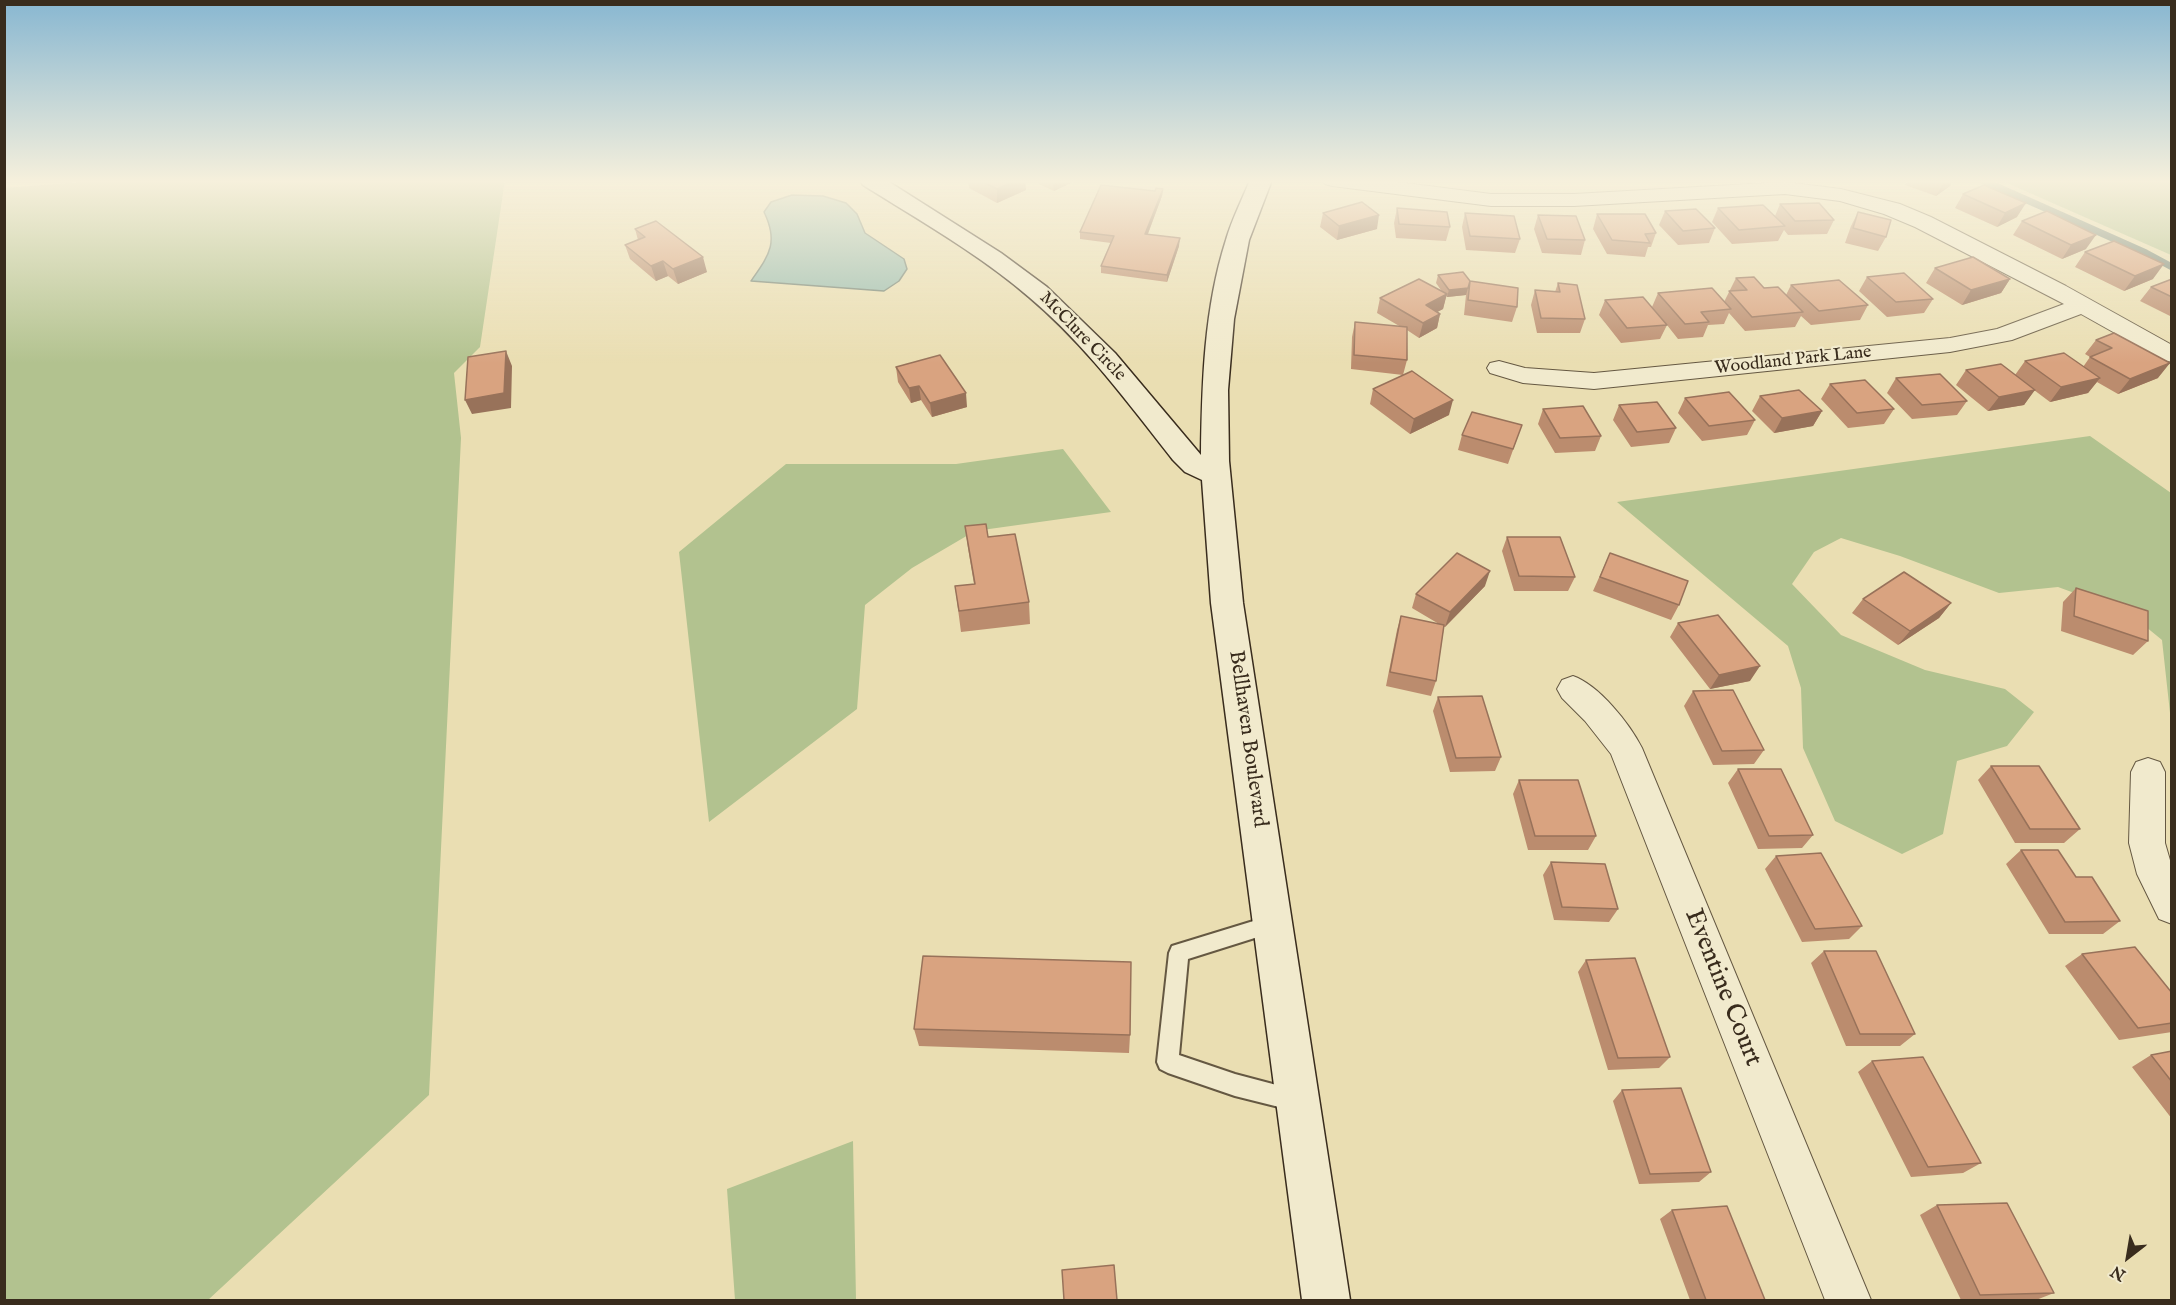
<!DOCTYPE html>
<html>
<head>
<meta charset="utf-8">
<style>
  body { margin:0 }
  #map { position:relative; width:2176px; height:1305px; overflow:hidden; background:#eadeb2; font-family:"IM FELL English",serif }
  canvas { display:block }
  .frame { position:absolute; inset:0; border:6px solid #392c1d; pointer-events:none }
  .north { position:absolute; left:2098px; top:1227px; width:60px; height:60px; -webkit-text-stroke:4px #f1eacd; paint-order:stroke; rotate:211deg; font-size:16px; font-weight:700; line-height:24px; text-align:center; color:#392c1d }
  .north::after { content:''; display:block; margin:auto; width:21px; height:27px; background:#392c1d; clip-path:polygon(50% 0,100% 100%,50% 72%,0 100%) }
</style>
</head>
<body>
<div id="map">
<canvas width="2176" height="1305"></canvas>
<div class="frame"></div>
<div class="north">N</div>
</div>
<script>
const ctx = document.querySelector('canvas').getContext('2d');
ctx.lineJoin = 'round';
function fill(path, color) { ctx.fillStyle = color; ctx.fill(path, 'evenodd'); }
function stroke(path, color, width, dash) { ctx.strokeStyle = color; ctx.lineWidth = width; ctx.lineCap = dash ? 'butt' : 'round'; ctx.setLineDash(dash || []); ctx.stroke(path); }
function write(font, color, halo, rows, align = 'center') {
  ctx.font = font + ' "IM FELL English",serif'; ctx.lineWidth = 4.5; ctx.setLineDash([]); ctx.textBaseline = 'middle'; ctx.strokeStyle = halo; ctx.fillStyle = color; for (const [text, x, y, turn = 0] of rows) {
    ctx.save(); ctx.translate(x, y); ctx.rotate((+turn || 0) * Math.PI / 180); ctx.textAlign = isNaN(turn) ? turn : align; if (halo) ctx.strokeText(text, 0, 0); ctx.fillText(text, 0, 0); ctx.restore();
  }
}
fill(new Path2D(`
  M106 180H505L480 347 454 373 461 438 429 1095 208 1300H5L4 188Z
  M2000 180H2171V255Z
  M2090 436 2171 493V722L2162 640 2129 613 2058 587 1999 593 1900 556 1841 538 1814 552 1792 584 1841 635 1925 670 2005 689 2034 712 2007 746 1957 761 1943 834 1902 854 1835 821 1803 748 1801 688 1788 646 1617 502Z
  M1063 449 1111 512 975 531 912 568 865 605 857 709 709 822 679 552 786 464H956Z
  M853 1141 856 1300H735L727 1189Z`), '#b2c28f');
const water = new Path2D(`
  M792 195 823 196 846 203 857 214 865 233 904 259 907 269 899 281 884 291 751 281C769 255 779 243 764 212L771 202Z`);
fill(water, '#98bcaf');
stroke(water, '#728275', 1.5);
stroke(new Path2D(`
  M1982 180 2146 253 2172 267`), '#728275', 7);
const lane = new Path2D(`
  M1273 915 1280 918 1283 924 1280 930 1188 959 1179 1055 1235 1074 1303 1092 1306 1100 1303 1108 1295 1111 1235 1096 1168 1073 1160 1069 1157 1062 1169 953 1172 946Z`);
const street = new Path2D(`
  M1322 180H1382L1491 194H1574L1785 182 1841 189 1900 204 1931 217 2066 286 2172 345V362L2163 360 2081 314 2012 340 1950 352 1594 389 1523 383 1490 373 1487 368 1490 363 1499 361 1525 368 1594 373 1950 338 1997 329 2064 304 1915 227 1884 214 1840 201 1785 194 1574 206H1491L1332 186 1325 184Z
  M1573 676C1599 685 1630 724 1642 748L1871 1300H1825L1611 754 1585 721 1562 698 1557 689 1562 680Z
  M2148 758 2160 762 2165 772V843L2172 867V924L2159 919 2137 874 2129 843 2131 772 2136 762Z`);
const secondary = new Path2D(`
  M860 180H886L1001 253 1047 287 1115 353 1201 455C1202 383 1204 309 1226 240 1232 219 1242 200 1250 180H1272L1249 240 1234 319 1228 390 1229 461 1243 603 1350 1300H1302L1211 603 1202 480 1185 472 1173 460C1128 403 1085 344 1029 297 979 254 919 220 863 185Z`);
stroke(lane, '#655842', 4);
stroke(street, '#655842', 2);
stroke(secondary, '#392c1d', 3);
fill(lane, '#f1eacd');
fill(street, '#f1eacd');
fill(secondary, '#f1eacd');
fill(new Path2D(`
  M968 180H1025L1026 190 997 203 969 188Z
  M1037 180H1077L1054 191 1037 183Z
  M1908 180H1953L1950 186 1936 196 1905 185Z
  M1163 189 1162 196 1148 234 1179 246 1167 282 1101 273V266L1111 243 1080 239V232L1155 191Z
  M1963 194 2017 217 1997 227 1955 208Z
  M1780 204 1834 220 1827 234 1788 235 1784 230 1778 241 1732 244 1712 222 1718 208 1775 216Z
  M1397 208 1450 227 1446 241 1396 238 1394 223Z
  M1665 211 1715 228 1709 243 1678 245 1659 225Z
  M1858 212 1886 237 1878 251 1845 243 1851 226Z
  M1323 213 1377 229 1337 240 1320 227Z
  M1465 213 1520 239 1515 253 1466 250 1462 227Z
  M1597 214 1656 233 1651 247H1648L1645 257 1607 254 1593 229Z
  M1538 215 1585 240 1581 255 1542 253 1534 229Z
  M2022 221 2086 249 2062 259 2013 235Z
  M635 229 707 272 678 284 668 276 656 281 630 259 625 245 638 240Z
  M2085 252 2153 279 2124 291 2075 267Z
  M1935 268 2010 279 2001 293 1962 305 1926 283Z
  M1438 275 1470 281 1517 307 1512 322 1464 315 1466 295 1447 297 1446 296 1443 309 1437 312 1440 314 1437 328 1419 338 1407 330V360L1403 375 1351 369 1352 337 1355 322 1401 327 1377 313 1380 298 1443 293 1436 283Z
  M1867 277 1933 299 1924 313 1887 317 1859 291Z
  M1736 278 1786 295 1791 285 1868 305 1860 320 1811 325 1801 316 1795 327 1745 331 1729 313 1724 324 1708 325 1703 337 1678 339 1667 325 1660 339 1621 343 1599 315 1605 300 1652 307 1658 293 1724 302Z
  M2172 279V317L2140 301 2151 287Z
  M1558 283 1585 319 1580 333H1537L1531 305 1535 290 1555 292Z
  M2114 333 2158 378 2118 394 2097 382 2088 393 2050 402 2034 390 2024 405 1988 411 1956 385 1966 370 2015 375 2025 361 2083 367 2090 357 2085 354 2096 340Z
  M896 367 967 407 932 417 921 400 911 403 898 382Z
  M1896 378 1967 401 1957 415 1912 419 1887 393Z
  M1830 384 1894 409 1884 424 1848 428 1821 399Z
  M1373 389 1449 415 1410 434 1370 404Z
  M1760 396 1822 411 1813 426 1774 433 1752 411Z
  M1685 398 1755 420 1747 435 1702 441 1678 413Z
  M1619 405 1676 428 1669 443 1631 447 1613 420Z
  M1543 409 1601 436 1595 451 1555 453 1538 424Z
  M1522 425 1508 464 1458 450 1462 435Z
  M965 526 988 537 1029 602 1030 624 961 632 955 586 974 584 968 548Z
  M1507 537 1575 577 1568 591H1514L1502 551Z
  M1610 553 1679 605 1671 620 1593 591Z
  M1485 586 1445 627H1444L1436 681 1431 696 1386 686 1397 630 1401 616 1439 624 1412 608 1416 594Z
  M2076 588 2148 641 2133 655 2061 631 2063 602Z
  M1863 599 1951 603 1939 618 1898 645 1852 613Z
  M1678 623 1750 681 1710 689 1670 637Z
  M1693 691 1764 750 1754 764 1713 765 1684 706Z
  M1438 697 1501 757 1495 771 1450 772 1433 711Z
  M1991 766 2080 829 2064 843H2015L1978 780Z
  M1738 769 1813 835 1802 848 1758 849 1728 783Z
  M1519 780 1596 836 1588 850H1528L1513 794Z
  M2021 850 2076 877 2120 921 2103 934H2049L2006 864Z
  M1776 856 1862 926 1849 939 1802 942 1765 869Z
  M1551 862 1618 909 1609 922 1554 920 1543 875Z
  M1824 951 1915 1034 1900 1046H1846L1811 963Z
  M2082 954 2172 993V1032L2119 1040 2065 966Z
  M1586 960 1670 1057 1659 1068 1608 1070 1578 972Z
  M914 1029 1130 1035 1129 1053 919 1046Z
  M2172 1051V1119L2132 1067 2151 1055Z
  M1872 1061 1981 1163 1963 1173 1911 1177 1858 1072Z
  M1622 1090 1711 1172 1699 1182 1639 1184 1613 1101Z
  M1937 1205 2054 1293 2036 1300H1961L1920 1215Z
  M1672 1210 1765 1300H1690L1660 1219Z`), '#bb8c6e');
fill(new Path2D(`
  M1016 180H1025L1026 190 997 203V189Z
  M1053 180H1077L1054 191Z
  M1947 180H1953L1950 186 1936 196 1944 182Z
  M1163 189 1162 196 1145 241V234Z
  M2026 203 2017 217 1997 227 2005 213Z
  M1379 215 1377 229 1337 240 1339 226Z
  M2096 235 2086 249 2062 259 2071 245Z
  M1180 238 1179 246 1167 282V275Z
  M703 257 707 272 678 284 673 269Z
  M663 261 668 276 656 281 651 266Z
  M2164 264 2153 279 2124 291 2135 276Z
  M2010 279 2001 293 1962 305 1971 290Z
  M1468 288 1466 295 1447 297 1449 290Z
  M1447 294 1443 309 1422 320 1426 305Z
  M1440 314 1437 328 1419 338 1423 323Z
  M506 351 512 366 511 408 472 414 465 400Z
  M2170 363 2158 378 2118 394 2130 379Z
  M2100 378 2088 393 2050 402 2061 387Z
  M919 386 921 400 911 403 909 388Z
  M2035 390 2024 405 1988 411 1999 397Z
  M966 393 967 407 932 417 930 403Z
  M1453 400 1449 415 1410 434 1414 419Z
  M1822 411 1813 426 1774 433 1782 418Z
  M1490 571 1485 586 1445 627 1450 612Z
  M1951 603 1939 618 1898 645 1910 631Z
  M1760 666 1750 681 1710 689 1719 675Z`), '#98725a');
const building = new Path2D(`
  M979 180H1016L997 189Z
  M1101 185 1155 191 1156 188 1163 189 1145 234 1180 238 1167 275 1101 266 1114 236 1080 232Z
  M1984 185 2026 203 2005 213 1963 194Z
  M1362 202 1379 215 1339 226 1323 213Z
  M1819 203 1834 220 1795 221 1780 204Z
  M1763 205 1785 226 1739 230 1718 208Z
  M1397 208 1447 212 1450 227 1399 224Z
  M1696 209 1715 228 1683 231 1665 211Z
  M2047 211 2096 235 2071 245 2022 221Z
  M1858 212 1891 220 1886 237 1853 228Z
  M1465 213 1514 216 1520 239 1470 236Z
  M1597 214H1645L1656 233 1645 234 1650 243 1612 240Z
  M1538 215 1576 216 1585 240 1547 239Z
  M656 221 703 257 673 269 663 261 651 266 625 245 645 237 635 229Z
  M2114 241 2164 264 2135 276 2085 252Z
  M1973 257 2010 279 1971 290 1935 268Z
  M1463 272 1470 281 1468 288 1449 290 1438 275Z
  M1904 273 1933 299 1896 302 1867 277Z
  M1754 277 1764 288 1778 287 1803 312 1752 317 1729 291 1747 290 1736 278Z
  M1419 279 1447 294 1426 305 1440 314 1423 323 1380 298Z
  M2172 279V297L2151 287Z
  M1839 280 1868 305 1819 311 1791 285Z
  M1470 281 1518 288 1517 307 1468 300Z
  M1558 283 1577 285 1585 319 1541 318 1535 290 1560 292Z
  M1712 288 1731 309 1701 312 1709 322 1685 324 1658 293Z
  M1643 297 1667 325 1627 328 1605 300Z
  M1355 322 1407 327V360L1354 355Z
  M2114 333 2170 363 2130 379 2090 357 2112 348 2096 340Z
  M506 351 504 393 465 400 468 357Z
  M2064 353 2100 378 2061 387 2025 361Z
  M940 355 966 393 930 403 919 386 909 388 896 367Z
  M2001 364 2035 390 1999 397 1966 370Z
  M1412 371 1453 400 1414 419 1373 389Z
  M1940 374 1967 401 1922 405 1896 378Z
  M1865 380 1894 409 1857 413 1830 384Z
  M1799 390 1822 411 1782 418 1760 396Z
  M1729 392 1755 420 1709 426 1685 398Z
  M1657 402 1676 428 1637 432 1619 405Z
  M1583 406 1601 436 1560 438 1543 409Z
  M1472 412 1522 425 1513 449 1462 435Z
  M986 524 988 537 1015 534 1029 602 959 611 955 586 975 584 965 526Z
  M1507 537H1560L1575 577 1519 576Z
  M1457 553 1490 571 1450 612 1416 594Z
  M1610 553 1688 581 1679 605 1600 577Z
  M1904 572 1951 603 1910 631 1863 599Z
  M2076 588 2148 611V641L2074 616Z
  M1718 615 1760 666 1719 675 1678 623Z
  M1401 616 1444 625 1436 681 1390 672Z
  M1733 690 1764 750 1722 751 1693 691Z
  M1482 696 1501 757 1456 758 1438 697Z
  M1991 766H2039L2080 829H2030Z
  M1738 769H1781L1813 835 1769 836Z
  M1519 780H1578L1596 836H1535Z
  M2021 850H2058L2076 877H2092L2120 921 2065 922Z
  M1821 853 1862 926 1815 929 1776 856Z
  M1551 862 1605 864 1618 909 1562 907Z
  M2135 947 2172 993V1023L2138 1028 2082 954Z
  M1824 951H1876L1915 1034H1860Z
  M923 956 1131 962 1130 1035 914 1029Z
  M1635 958 1670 1057 1618 1058 1586 960Z
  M2172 1051V1082L2151 1055Z
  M1923 1057 1981 1163 1928 1167 1872 1061Z
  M1681 1088 1711 1172 1650 1174 1622 1090Z
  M2007 1203 2054 1293 1980 1295 1937 1205Z
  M1727 1206 1765 1300H1706L1672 1210Z
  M1114 1265 1117 1300H1064L1062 1270Z`);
fill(building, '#d9a380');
stroke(building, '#98725a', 1.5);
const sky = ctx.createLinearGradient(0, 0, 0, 363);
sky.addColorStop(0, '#88b7d1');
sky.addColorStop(0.5, '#f6f0dc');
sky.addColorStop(1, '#f6f0dc00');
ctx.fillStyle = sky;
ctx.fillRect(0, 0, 2176, 363);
write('18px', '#392c1d', '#f1eacd', [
  ["McClure Circle",1082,337,46],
  ["Woodland Park Lane",1793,361,-6]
]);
write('21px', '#392c1d', '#f1eacd', [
  ["Bellhaven Boulevard",1247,739,82]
]);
write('26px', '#392c1d', '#f1eacd', [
  ["Eventine Court",1722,988,68]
]);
</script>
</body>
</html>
